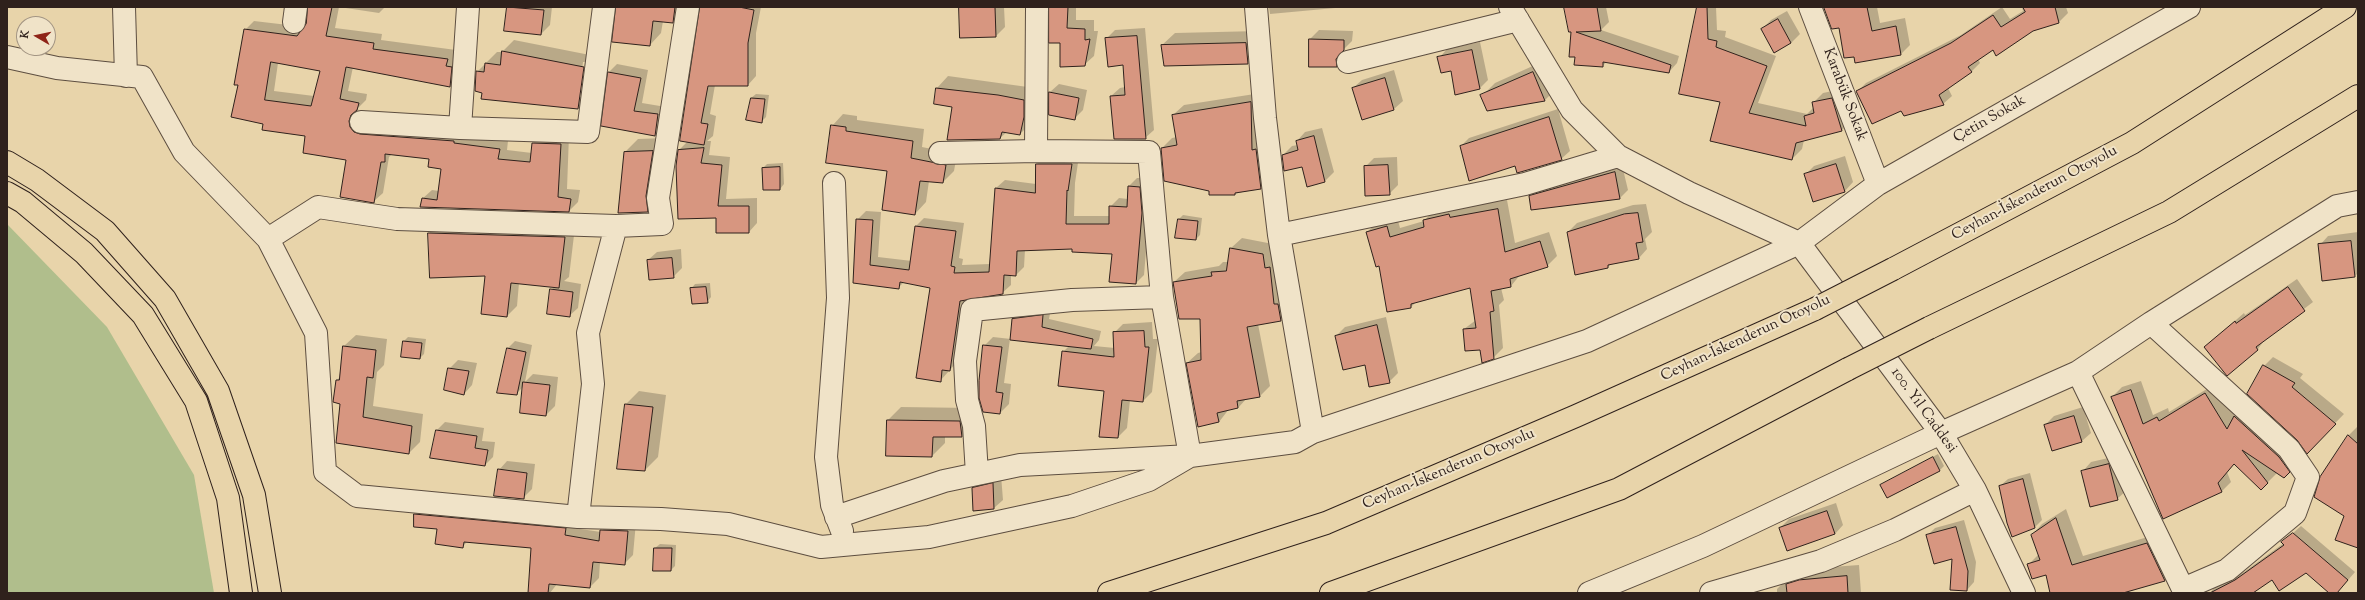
<!DOCTYPE html>
<html>
<head>
<meta charset="utf-8">
<style>
  body { margin:0 }
  #map { position:relative; width:2365px; height:600px; overflow:hidden; background:#e8d4aa; font-family:"Sorts Mill Goudy",serif }
  canvas { display:block }
  .frame { position:absolute; inset:0; border:8px solid #2f211c; pointer-events:none }
  .north { position:absolute; left:16px; top:16px; width:40px; height:40px; box-sizing:border-box; background:#f0e3c8; border:1px solid #a39583; border-radius:50%; rotate:279deg; font-size:11px; font-weight:700; line-height:16px; text-align:center; color:#2f211c }
  .north::after { content:''; display:block; margin:auto; width:14px; height:18px; background:#8f2418; clip-path:polygon(50% 0,100% 100%,50% 72%,0 100%) }
</style>
</head>
<body>
<div id="map">
<canvas width="2365" height="600"></canvas>
<div class="frame"></div>
<div class="north">K</div>
</div>
<script>
const ctx = document.querySelector('canvas').getContext('2d');
ctx.lineJoin = 'round';
function fill(path, color) { ctx.fillStyle = color; ctx.fill(path, 'evenodd'); }
function stroke(path, color, width, dash) { ctx.strokeStyle = color; ctx.lineWidth = width; ctx.lineCap = dash ? 'butt' : 'round'; ctx.setLineDash(dash || []); ctx.stroke(path); }
function write(font, color, halo, rows, align = 'center') {
  ctx.font = font + ' "Sorts Mill Goudy",serif'; ctx.lineWidth = 4; ctx.setLineDash([]); ctx.textBaseline = 'middle'; ctx.strokeStyle = halo; ctx.fillStyle = color; for (const [text, x, y, turn = 0] of rows) {
    ctx.save(); ctx.translate(x, y); ctx.rotate((+turn || 0) * Math.PI / 180); ctx.textAlign = isNaN(turn) ? turn : align; if (halo) ctx.strokeText(text, 0, 0); ctx.fillText(text, 0, 0); ctx.restore();
  }
}
fill(new Path2D(`
  M7 224 107 327 194 475 214 593H7Z`), '#b0be8c');
fill(new Path2D(`
  M309 7H385L379 13 339 7 335 28 382 34 381 40 456 50 459 77 450 86 353 67 348 91 367 94 366 100 358 108 359 119 508 141 507 150 532 153 533 143 543 134 569 135 567 189 580 190 578 202 569 211 422 199 432 190 439 191 442 168 430 159 392 154 389 157 383 193 373 202 347 159 306 135 264 123 239 84 245 30 254 21 305 27 307 24ZM278 63 321 71 314 96 274 91Z
  M508 7H552L550 25 541 34 505 30Z
  M616 7H685L684 10 672 22 663 21 661 33 650 45Z
  M702 7H761L756 33V76L748 85H715L710 114 716 116 713 136 707 141H711L709 155 730 157 726 199 757 198V223L749 232 717 217 679 150 688 141Z
  M960 7H1004L1005 27 996 36Z
  M1050 7H1076V20H1094V31H1098L1094 56 1084 65 1061 42Z
  M1269 7H1346L1270 14Z
  M1565 7H1606L1609 22 1601 30 1679 56 1677 63 1669 72 1606 62 1603 66 1576 56 1572 31Z
  M1651 7H1674L1651 8Z
  M1698 7H1716L1717 30 1726 31 1725 37 1776 56 1758 103 1807 114 1814 107 1813 103 1823 93 1842 89 1852 120 1842 130 1804 140 1802 149 1792 159 1721 101Z
  M1825 7H1877L1880 23 1905 18 1910 45 1901 54 1856 62 1840 27Z
  M2002 7 2010 19 2023 11 2022 7H2066L2068 13 2059 22 2033 30 1993 49 1978 59 1980 63 1971 72 1948 88 1952 96 1943 104 1902 109 1857 92 1866 83 1961 35Z
  M1787 11 1800 34 1791 43 1775 52 1762 29 1771 20Z
  M1145 28 1154 130 1145 138 1111 96 1120 88 1125 87 1124 64 1106 39 1115 30Z
  M1319 30 1353 31 1352 41 1344 49 1345 57 1337 66 1310 39Z
  M1259 31 1261 50 1248 63 1162 45 1175 33Z
  M514 40 595 56 590 96 578 108 477 72 497 52H502ZM583 62H585L581 97H579Z
  M1480 42 1488 80 1480 88 1451 70 1439 58 1447 49Z
  M1546 60 1558 87 1545 100 1488 110 1482 96 1495 83Z
  M617 64 648 70 642 103 666 107 663 127 655 135 602 125 609 72Z
  M1394 70 1403 101 1394 109 1362 119 1353 88 1362 80Z
  M948 76 1035 88 1031 123 1020 134 1007 132 1000 138 953 106 937 88Z
  M1059 84 1087 90 1083 110 1074 119 1050 92Z
  M1261 93 1271 178 1260 188 1234 194 1210 190 1162 148 1172 138 1177 137 1173 115 1184 105Z
  M756 94 769 95 766 117 761 122 751 98Z
  M1558 109 1570 151 1561 159 1515 165 1461 146 1469 138Z
  M843 114 857 116V120L924 129 922 147 957 154 954 171 943 182 929 181 926 202 915 214 888 170 832 126Z
  M1322 128 1334 172 1325 181 1308 185 1302 165 1283 155 1292 146 1298 145 1297 141 1305 132Z
  M665 138 660 198 647 211 625 152 638 139Z
  M1045 155 1079 156 1075 183 1074 216H1110V207L1119 198 1128 199 1129 186 1137 178H1148L1150 204 1144 275 1136 283 1113 253 1073 248 1025 250 1024 267 1016 275H1011V285L1002 293 967 299 958 361 940 381 931 287 904 282 899 287 854 282 857 220 866 211 881 212 878 257 912 261 916 226 924 218 964 223 959 258 963 259 962 265 990 264 996 188 1005 180 1036 184 1037 164Z
  M1845 156 1853 182 1845 191 1805 175 1814 166Z
  M1397 157 1398 185 1389 194 1365 167 1374 158Z
  M783 163 784 184 780 189 763 168 767 164Z
  M1622 165 1628 190 1620 198 1531 209 1530 196 1538 188Z
  M1507 200 1515 243 1549 232 1557 256 1547 266 1520 275 1511 286 1501 288 1504 300 1499 305 1503 348 1493 358 1480 349 1464 329 1476 320 1471 287 1416 302 1411 307 1379 265 1367 232 1377 223 1397 217 1400 228 1424 221 1434 210 1459 208Z
  M1646 204 1652 232 1645 239 1647 249 1639 258 1612 263 1608 267 1568 232 1577 223 1633 205Z
  M1183 215 1202 218 1200 235 1196 239 1179 219Z
  M440 223 575 227 569 277 564 281 581 284 578 308 569 316 551 290 554 287 519 283 517 306 507 316 486 275 431 277 429 233Z
  M2358 232V273L2355 276 2320 245 2328 236Z
  M1242 238 1273 244 1291 310 1281 320 1258 324 1270 386 1260 396 1247 398 1238 408 1229 409 1219 422 1187 363 1198 353 1202 352 1201 318 1174 282 1185 272 1219 266 1223 262H1229L1231 248Z
  M681 249 682 268 673 277 648 260 657 252Z
  M2297 279 2313 302 2265 339 2258 349 2227 374 2205 347 2244 313 2245 315Z
  M710 283 711 297 707 302 691 289 695 284Z
  M1051 308 1049 319 1101 331 1099 340 1094 346 1115 348 1114 333 1123 324 1152 322 1153 339H1158L1152 392 1143 401 1130 400 1127 428 1118 437 1105 390 1063 352 1069 346 1010 339 1004 383 1011 384 1009 404 1000 413 984 346 993 337 1011 339 1013 319 1021 311Z
  M1386 317 1398 373 1389 382 1336 336 1345 327Z
  M356 335 387 339 384 365 377 372 373 406 423 414 420 442 409 453 341 404 337 380 341 376 344 346Z
  M408 337 426 339 424 354 420 358 404 341Z
  M515 341 532 345 525 382 533 374 558 377 555 406 546 415 524 386 516 394 508 348Z
  M2273 357 2303 374 2300 378 2344 414 2307 452 2264 366Z
  M458 360 477 363 472 385 464 394 449 369Z
  M2141 381 2153 415 2168 408 2169 412 2215 384 2235 416 2245 407 2299 461 2284 476 2278 472 2267 483 2235 463 2227 472 2231 482 2221 492 2112 397 2122 387Z
  M639 391 666 395 658 457 645 470 626 404Z
  M901 407 972 408 975 423 962 436H945V443L932 456 888 420Z
  M2083 407 2091 433 2082 441 2045 425 2054 416Z
  M445 422 484 428 482 441 495 442 493 457 485 465 437 430Z
  M2357 427 2358 428V547L2345 516 2348 436Z
  M1938 454 1944 466 1940 470 1881 485Z
  M2117 456 2126 491 2117 499 2083 471 2091 462Z
  M507 461 535 464 532 489 523 498 499 470Z
  M2030 473 2042 520 2035 527 2000 486 2008 479Z
  M1001 475 1003 500 994 508 974 510 973 488 982 479Z
  M1836 503 1843 525 1835 534 1780 528 1789 519Z
  M424 506 601 532 610 522H636L633 555 624 564 600 562 599 578 590 587 557 584 550 593H529L533 548 468 541 463 546 438 528 415 514Z
  M2066 509 2083 556 2158 534 2175 570 2165 580 2120 593H2051L2047 573 2029 564 2039 554 2032 535 2042 524Z
  M1964 520 1976 562 1974 582 1967 590 1953 558 1927 536 1935 528Z
  M2301 526 2355 572 2337 593H2330L2303 570 2314 551 2251 593H2210L2217 584 2244 572 2284 543 2283 542Z
  M660 544 676 545 675 566 671 570H654L655 548Z
  M1859 565 1861 593H1777V589L1789 577 1818 568Z`), '#0003');
const building = new Path2D(`
  M308 7H332L326 36 374 43 373 49 448 59 446 66 452 67 450 87 346 67 340 99 359 103 357 110 351 115 349 121 350 127 354 132 360 134 454 141V143L500 149 498 159 530 162 532 143 561 144 558 197 571 199 569 212 420 207 422 198 437 200 441 169 428 167 429 159 385 154V162H381L374 203 340 197 346 160 303 153 305 136 262 130 263 124 231 117 238 85H234L244 29 297 36 306 24ZM271 62 320 71 311 106 265 100Z
  M507 7 544 10 541 35 504 31Z
  M616 7H675L673 23 653 21 650 46 612 42Z
  M700 7H739L754 10 748 43V86H708L701 123 708 124 704 145 680 141Z
  M959 7H995L996 37 960 38Z
  M1049 7H1068L1067 28 1085 29V40L1090 39 1085 66 1060 67V43H1049Z
  M1564 7H1597L1601 31 1576 32 1671 65 1669 73 1603 62V67L1574 65 1575 57H1569L1571 32H1569Z
  M1697 7H1707L1708 39 1717 41 1716 47 1767 66 1749 113 1806 126 1804 116 1814 113 1812 102 1832 98 1842 131 1796 143 1792 160 1710 141 1720 102 1679 94Z
  M1824 7H1867L1872 31 1896 26 1901 55 1855 63 1854 57 1844 58 1839 28 1832 29Z
  M2023 7H2055L2059 23 2033 31 1996 56 1993 50 1968 67 1972 72 1939 95 1944 105 1904 116 1901 111 1872 124 1856 91 1951 43 1993 15 2001 27 2025 12Z
  M1778 19 1791 43 1774 53 1761 29Z
  M1137 36 1146 139H1114L1110 96 1125 95 1123 65 1108 67 1105 38Z
  M1309 39 1344 40V50L1336 59 1337 67H1309Z
  M1246 43 1248 64 1164 66 1161 45Z
  M1472 50 1480 89 1455 95 1451 71 1441 73 1437 57Z
  M502 51 584 67 578 109 481 99 482 93 475 91 476 71 484 72 485 63 500 65Z
  M608 72 641 78 634 111 658 114 655 136 601 126Z
  M1533 72 1545 101 1487 111 1480 95Z
  M1385 78 1394 110 1362 120 1352 88Z
  M936 88 998 95 1024 100V117L1020 135 1002 132 1000 139 947 140 952 107 934 104Z
  M1049 92 1079 98 1075 120 1049 115Z
  M751 98 765 99 762 123 746 120Z
  M1251 102 1252 150 1256 149 1261 189 1235 193V195H1209V191L1164 181 1161 148 1177 145 1172 115Z
  M1549 117 1562 160 1517 173 1515 166 1469 181 1460 146Z
  M831 125 846 127V131L913 141 911 158 946 165 943 183 920 181 915 215 882 210 887 171 826 163Z
  M1314 136 1325 182 1307 187 1302 167 1284 171 1282 155 1298 150 1296 141Z
  M704 148 701 163 722 165 718 206H749V233H716V218L678 219 676 166 678 150Z
  M653 151 646 196 648 212 618 213 624 152Z
  M1036 164H1072L1068 191 1067 190 1066 224H1109V206L1127 207 1128 186 1140 187 1142 213 1136 284 1109 282 1112 254 1072 252V249L1017 251 1016 276 1004 275 1003 294 960 301 950 371 942 370 941 382 916 378 930 288 900 282 899 289 853 283 856 219 873 220 870 265 909 270 915 226 956 231 951 266 955 267 954 273 989 272 995 188 1035 193Z
  M1836 164 1845 192 1813 202 1804 174Z
  M1388 165 1390 195 1365 196 1364 166Z
  M780 167V190H763L762 168Z
  M1615 172 1620 199 1531 210 1529 196Z
  M1498 209 1505 252 1540 241 1548 267 1510 279 1511 287 1491 291 1494 311 1490 312 1494 359 1482 363 1480 350 1465 351 1463 329 1476 328 1470 288 1411 304V308L1387 312 1379 266 1376 267 1366 232 1387 226 1390 237 1424 227 1423 220 1449 214 1450 217Z
  M1638 213 1643 242 1636 243 1639 259 1608 265V268L1575 275 1567 232 1624 214Z
  M1178 219 1198 221 1196 240 1175 238Z
  M428 233 565 237 559 288 511 283 507 317 481 314 485 276 430 278Z
  M2351 241 2355 277 2322 281 2318 244Z
  M1230 248 1263 254 1265 268 1270 267 1274 304H1278L1281 321 1247 327 1260 397 1237 401 1238 408 1217 413 1219 422 1198 427 1186 363 1201 360 1200 319H1179L1173 282 1212 276 1211 272 1226 271Z
  M672 258 674 278 649 280 647 260Z
  M706 287 708 303 692 304 690 288Z
  M2288 287 2305 311 2256 347 2258 350 2227 376 2204 347 2235 321 2236 323Z
  M550 289 573 292 570 317 547 314Z
  M1043 315 1042 327 1093 339 1091 349 1010 340 1012 319Z
  M1377 325 1390 383 1369 387 1365 365 1343 370 1335 336Z
  M1144 331 1145 347H1149L1143 402 1122 400 1118 438 1099 437 1104 391 1058 386 1062 351 1114 357 1113 332Z
  M403 341 422 343 420 359 401 357Z
  M983 345 1002 347 996 392 1003 393 1000 414 983 412 979 398V381Z
  M343 346 376 350 373 378 367 377 363 417 412 426 409 454 336 443 340 404 333 402 336 380H339Z
  M507 348 526 352 517 395 497 393Z
  M2263 365 2295 383 2292 387 2336 424 2307 454 2297 440 2247 394Z
  M448 368 469 371 464 395 444 390Z
  M523 382 550 385 546 416 520 413Z
  M2131 390 2143 424 2157 417 2159 421 2205 393 2227 429 2234 416 2279 457 2290 472 2284 478 2242 450 2268 483 2261 490 2234 464 2218 483 2222 492 2163 519 2111 397Z
  M625 404 653 407 645 471 617 469Z
  M2074 416 2082 442 2052 451 2044 425Z
  M887 420 960 421 962 437H933L932 457 886 456Z
  M436 430 477 436 475 448 488 450 485 466 430 458Z
  M2348 435 2358 444V548L2335 540 2344 516 2314 497 2320 477Z
  M1933 457 1940 471 1887 498 1880 485Z
  M2109 464 2118 500 2090 507 2081 471Z
  M498 469 527 473 524 499 494 496Z
  M2023 479 2035 528 2012 537 2007 523 1999 486Z
  M993 483 994 509 973 511 972 488Z
  M1827 511 1835 534 1787 551 1779 528Z
  M414 514 566 528 565 535 599 541 600 530 628 531 625 565 593 562 590 588 549 584 548 593H528L531 548 464 542 463 548 435 544 437 529 414 527Z
  M2056 518 2072 565 2147 543 2165 581 2123 593H2050L2046 575 2032 579 2027 564 2040 560 2031 535Z
  M1956 527 1968 571 1967 591 1950 590 1952 559 1934 564 1926 535Z
  M2293 533 2348 580 2337 593H2329L2306 573 2279 591 2272 580 2253 593H2210L2235 580 2284 545 2281 542Z
  M654 548H672L671 571H653Z
  M1847 576 1848 593H1787L1786 584 1799 580Z`);
fill(building, '#d79680');
stroke(building, '#2f211c', 1);
const minor = new Path2D(`
  M124 7 126 76
  M1256 7 1265 118 1279 235 1313 432
  M1510 7 1572 110 1618 156 1689 193 1799 243 1941 433 1975 490 2024 593
  M1810 7 1878 184
  M294 22 296 7
  M7 57 57 68 142 77 184 152 268 239 316 333 325 472 357 496 578 517 661 519 728 524 821 547 929 537 1072 506 1149 480 1190 456 1162 297 1149 152 1036 151 940 153
  M1348 62 1518 20
  M361 122 460 128 588 132 604 7
  M460 128 468 7
  M1036 151 1037 7
  M834 183 838 298 826 457 832 505 842 531
  M1279 235 1525 184 1618 156
  M268 239 318 207 397 219 616 226 662 224 658 198 688 7
  M2078 372 2183 589 2227 570 2295 513 2308 477 2289 449 2151 323
  M977 474 974 426 967 400 965 361 972 310 1072 300 1162 297
  M578 517 593 384 588 333 616 226
  M836 517 944 481 1020 465 1190 456 1295 442 1313 432 1587 341 1799 243 1878 184 2189 7
  M1589 593 1703 546 1941 433 2078 372 2151 323 2337 206 2358 202
  M1711 593 1821 561 1895 530 1975 490`);
const highway = new Path2D(`
  M7 162 37 180 105 231 165 299 218 391 254 495 270 593
  M7 193 23 202 84 253 143 315 196 401 228 498 241 593
  M1893 269 2132 143 2345 7
  M1929 328 2169 212 2358 96
  M1109 593 1326 523 1576 416 1815 309
  M1331 593 1619 489 1848 369`);
stroke(minor, '#5d4e40', 24);
stroke(highway, '#2f211c', 24);
stroke(minor, '#f0e3c8', 22);
stroke(highway, '#e8d4aa', 22);
const highwayBridge = new Path2D(`
  M1815 309 1893 269
  M1848 369 1929 328`);
stroke(highwayBridge, '#2f211c', 24, []);
stroke(highwayBridge, '#e8d4aa', 22);
write('15px', '#2f211c', '#f0e3c8', [
  ["Karabük Sokak",1844,95,69],
  ["Çetin Sokak",1990,120,-30],
  ["Ceyhan-İskenderun Otoyolu",2035,194,-28],
  ["Ceyhan-İskenderun Otoyolu",1746,339,-25],
  ["100. Yıl Caddesi",1923,411,54],
  ["Ceyhan-İskenderun Otoyolu",1449,470,-23]
]);
</script>
</body>
</html>
